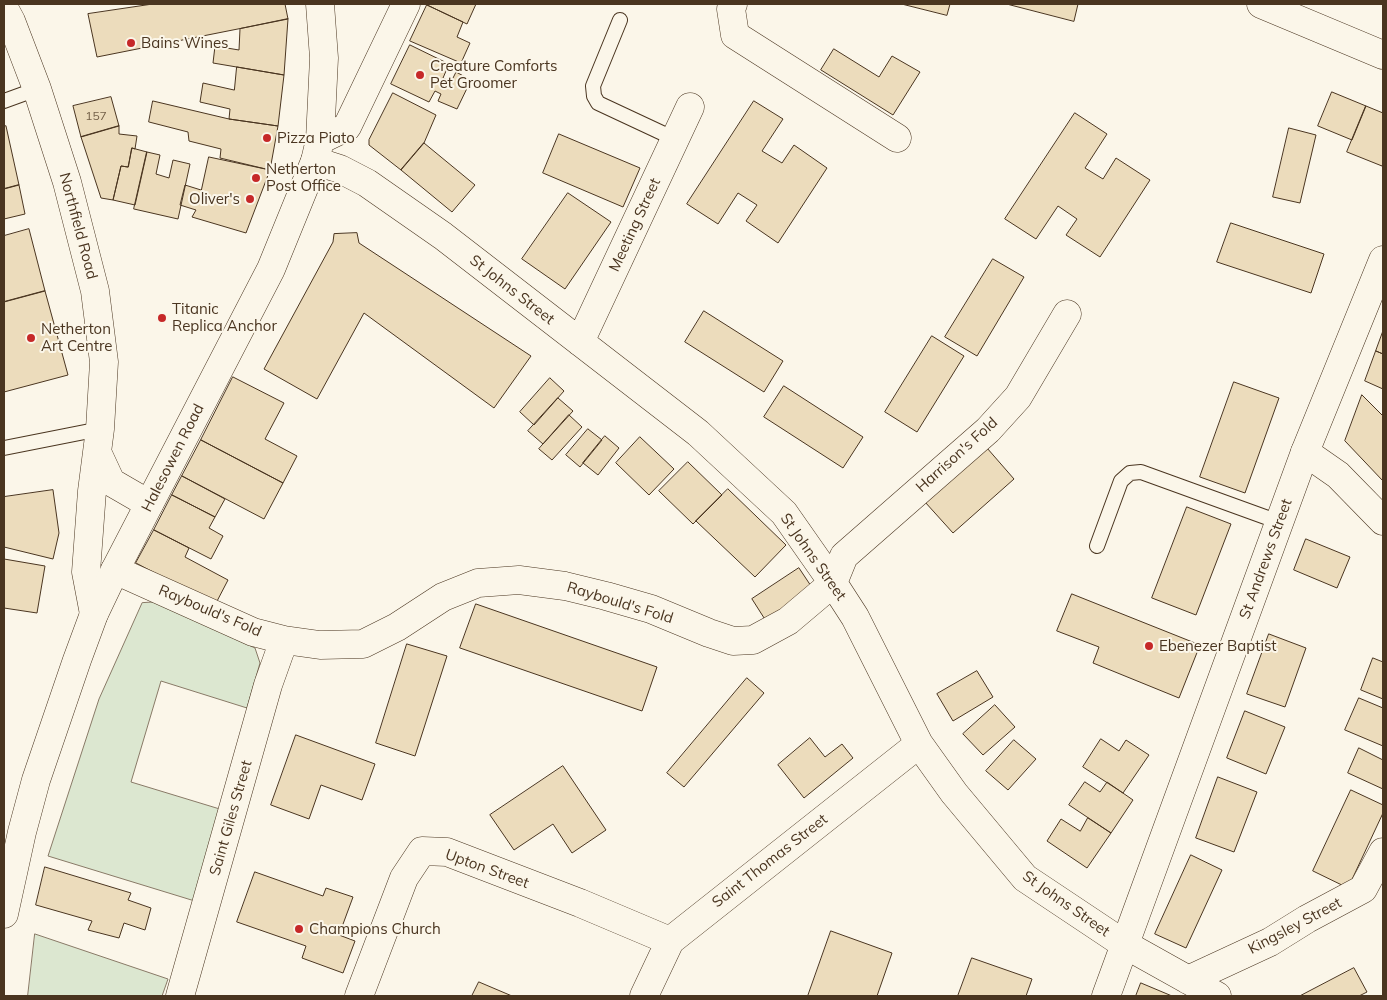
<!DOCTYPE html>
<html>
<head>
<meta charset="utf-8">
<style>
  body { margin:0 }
  #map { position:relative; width:1387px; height:1000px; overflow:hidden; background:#fbf6e9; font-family:Mulish,sans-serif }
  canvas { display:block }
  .frame { position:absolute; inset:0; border:5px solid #4a3520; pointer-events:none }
</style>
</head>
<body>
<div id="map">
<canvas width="1387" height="1000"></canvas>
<div class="frame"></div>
</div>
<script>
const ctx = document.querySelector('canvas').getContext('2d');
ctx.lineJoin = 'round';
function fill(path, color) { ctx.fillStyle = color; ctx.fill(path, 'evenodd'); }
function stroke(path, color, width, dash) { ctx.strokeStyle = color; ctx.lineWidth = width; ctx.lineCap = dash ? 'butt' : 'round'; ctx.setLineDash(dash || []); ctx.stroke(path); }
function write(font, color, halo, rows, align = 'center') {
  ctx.font = font + ' Mulish,sans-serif'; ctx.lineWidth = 4; ctx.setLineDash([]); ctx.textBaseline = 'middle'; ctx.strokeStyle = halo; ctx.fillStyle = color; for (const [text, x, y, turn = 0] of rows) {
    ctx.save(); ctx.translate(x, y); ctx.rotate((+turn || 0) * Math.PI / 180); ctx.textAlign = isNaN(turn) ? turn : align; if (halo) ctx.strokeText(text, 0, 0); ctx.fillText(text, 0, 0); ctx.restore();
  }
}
const green = new Path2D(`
  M156 602 255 648 260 663 247 708 161 681 131 782 223 810 198 902 48 856 99 699 142 603Z
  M35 934 168 979 162 996H28Z`);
fill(green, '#dce7d0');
stroke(green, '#887966', 1);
const building = new Path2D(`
  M153 4H285L288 19 97 57 88 14Z
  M428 4H476L467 24 427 5Z
  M902 4H950L947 15Z
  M1007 4H1078L1074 21Z
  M427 5 463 22 457 37 470 43 461 63 410 41Z
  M288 19 284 75 213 63 215 46 239 50 240 29Z
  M410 45 449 64 443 78 451 82 456 72 471 80 457 109 438 101 441 94 435 91 429 102 391 84Z
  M834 49 879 77 892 56 920 72 893 115 821 70Z
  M237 67 284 75 278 126 229 119 230 109 200 102 203 83 234 90Z
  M1332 92 1366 106 1352 140 1318 126Z
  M393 93 436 115 424 143 401 170 369 145V140Z
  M111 97 119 126 81 137 73 106Z
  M153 101 229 119 278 126 270 170 220 158 221 149 189 141 188 132 149 122Z
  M754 101 783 119 762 151 782 163 794 145 827 168 778 243 746 221 757 205 738 193 718 224 687 204Z
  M1366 106 1383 113V163L1382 166 1347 152Z
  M1075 113 1107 134 1085 168 1103 179 1116 158 1150 180 1100 257 1066 235 1077 219 1058 206 1036 239 1005 219Z
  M6 126 19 185 4 189V127Z
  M119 126V134L137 136 135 149 132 148 128 167 121 166 113 200 101 198 81 137Z
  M1289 128 1316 135 1300 203 1273 197Z
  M559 134 640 168 623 207 543 173Z
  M424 143 475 185 452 212 401 170Z
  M132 148 147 152 135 205 113 200 121 166 128 167Z
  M147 152 160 155 156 174 169 178 173 160 190 164 178 219 134 209Z
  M209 157 270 170 246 233 192 217 196 210 180 205 185 185 201 190Z
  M19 185 25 214 4 219V189Z
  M568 193 611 222 565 289 522 259Z
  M1231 223 1324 254 1311 293 1217 262Z
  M29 229 45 291 4 302V236Z
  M357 233 359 243 531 356 494 408 364 313 317 399 264 369 333 242 334 234Z
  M993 259 1024 277 977 356 945 337Z
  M45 291 68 375 4 392V302Z
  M704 311 783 361 764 392 685 342Z
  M1383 331V354L1376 351Z
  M932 336 964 356 917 432 885 412Z
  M1376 351 1383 354V389L1365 381Z
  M233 377 284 403 265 439 297 456 283 483 201 440Z
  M550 378 564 391 534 425 520 412Z
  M1234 382 1279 398 1245 493 1200 477Z
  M784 386 863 437 843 468 764 417Z
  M1362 395 1383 416V481L1345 441Z
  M558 398 573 411 543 444 528 431Z
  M569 415 582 427 552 460 539 449Z
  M588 429 602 440 580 467 566 455Z
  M605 436 619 448 598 475 583 463Z
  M640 437 674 469 649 495 616 463Z
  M201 440 283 483 264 519 182 476Z
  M987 448 1014 479 953 533 925 502Z
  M688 462 722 495 693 524 659 491Z
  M182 476 225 499 215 517 172 495Z
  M728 489 786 545 755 577 696 521Z
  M53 490 59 533 53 559 4 547V497Z
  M172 495 215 517 209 528 223 536 211 559 154 530Z
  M1187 507 1231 524 1196 615 1152 598Z
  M154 530 189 548 185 557 228 580 215 605 136 563Z
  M1306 539 1350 557 1337 588 1294 570Z
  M4 559 45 566 37 613 4 608Z
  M799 568 813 589 766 621 752 599Z
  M1072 594 1200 645 1179 698 1093 663 1099 647 1057 631Z
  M476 604 657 667 642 711 460 648Z
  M1269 634 1306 648 1285 707 1247 694Z
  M407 644 447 656 415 756 376 743Z
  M1373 658 1383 662V699L1361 690Z
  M977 671 993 697 953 721 937 694Z
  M747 678 764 693 684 787 667 773Z
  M1359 698 1383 708V746L1345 730Z
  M995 705 1015 727 983 755 963 734Z
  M1245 711 1285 727 1266 774 1227 758Z
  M296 735 375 764 362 800 321 785 309 819 271 805Z
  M810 738 825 757 842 744 853 758 804 798 778 765Z
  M1101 739 1119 751 1126 740 1149 755 1123 793 1083 767Z
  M1014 740 1036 759 1008 790 986 771Z
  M1359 748 1383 760V789L1348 773Z
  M563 766 606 830 572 853 553 824 514 850 490 815Z
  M1218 777 1257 792 1234 852 1196 838Z
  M1085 782 1100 792 1107 782 1133 800 1111 833 1069 805Z
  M1351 790 1383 805V813L1348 888 1313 871Z
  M1088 818 1111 833 1087 868 1047 841 1061 819 1080 831Z
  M1191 855 1222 870 1186 948 1155 934Z
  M45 867 131 893 128 900 151 908 145 930 124 923 119 938 88 930 92 921 36 905Z
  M255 872 323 896 326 888 353 897 339 935 355 941 343 973 302 958 306 946 237 922Z
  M831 931 892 953 877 996H808Z
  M972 958 1032 979 1026 996H958Z
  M1354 968 1367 992 1359 996H1300Z
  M479 982 512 996H472Z
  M1141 983 1172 996H1136Z`);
fill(building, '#ecdcbc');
stroke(building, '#4a3520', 1);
const lane = new Path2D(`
  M620 20 593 86 594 96 598 103 675 139
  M4 101 37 89
  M4 448 100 429
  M1097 546 1121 481 1130 473 1141 472 1279 522`);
const street = new Path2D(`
  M733 4 731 9 735 35 897 138
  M320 140 347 127 406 4
  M315 161 340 169 367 183 443 236 698 433 784 513 833 583 855 617 919 744 954 793 1025 878 1124 944 1217 996
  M580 342 690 107
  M1305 452 1338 475 1383 521
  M115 570 253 632 284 640 320 645 363 644 397 627 443 597 478 583 519 580 565 586 606 596 651 609 709 633 733 641 753 640 788 621 833 583 844 556 988 430 1018 397 1067 314
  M1188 980 1270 942 1307 919 1363 889 1383 852
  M180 996 268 685 284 640
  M359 996 404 878 422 851 447 852 580 903 670 941
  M644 996 670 941 919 744`);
const secondary = new Path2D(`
  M1261 4 1383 55
  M4 8 11 21 37 89 67 182 95 291 104 362 100 429 92 491 86 572 94 614
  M98 454 111 482 149 504
  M1106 996 1305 452 1383 260`);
const primary = new Path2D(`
  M4 914 22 832 36 780 77 660 94 614 115 570 271 269 315 161 320 140 324 58 320 4`);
stroke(lane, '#4a3520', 16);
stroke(street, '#4a3520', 29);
stroke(secondary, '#4a3520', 29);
stroke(primary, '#4a3520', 29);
stroke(lane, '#fbf6e9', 14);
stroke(street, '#fbf6e9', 28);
stroke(secondary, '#fbf6e9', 28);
stroke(primary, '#fbf6e9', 28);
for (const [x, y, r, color] of [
  [131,43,5,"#c62828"],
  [420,75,5,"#c62828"],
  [267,138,5,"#c62828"],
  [256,178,5,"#c62828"],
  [250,199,5,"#c62828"],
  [162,318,5,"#c62828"],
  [31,338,5,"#c62828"],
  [1149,646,5,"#c62828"],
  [299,929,5,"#c62828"]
]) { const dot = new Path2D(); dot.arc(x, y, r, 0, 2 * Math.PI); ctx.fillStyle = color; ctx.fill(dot); stroke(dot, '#fbf6e9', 2); }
write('12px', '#725f47', null, [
  ["157",96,116]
]);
write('15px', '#4a3520', '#fbf6e9', [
  ["Bains Wines",141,43],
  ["Creature Comforts",430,66],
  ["Pet Groomer",430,83],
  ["Pizza Piato",277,138],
  ["Netherton",266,169],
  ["Post Office",266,186],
  ["Oliver's",240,199,"right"],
  ["Titanic",172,309],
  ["Replica Anchor",172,326],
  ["Netherton",41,329],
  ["Art Centre",41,346],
  ["Ebenezer Baptist",1159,646],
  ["Champions Church",309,929]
], 'left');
write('15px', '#4a3520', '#fbf6e9', [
  ["Meeting Street",635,225,-65],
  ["Northfield Road",78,226,75],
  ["St Johns Street",512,290,38],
  ["Harrison's Fold",957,455,-42],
  ["Halesowen Road",173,458,-63],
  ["St Johns Street",813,557,55],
  ["St Andrews Street",1266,559,-70],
  ["Raybould's Fold",620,603,17],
  ["Raybould's Fold",210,611,23],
  ["Saint Giles Street",231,818,-74],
  ["Saint Thomas Street",770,861,-38],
  ["Upton Street",487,869,20],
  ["St Johns Street",1066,904,35],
  ["Kingsley Street",1295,926,-28]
]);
</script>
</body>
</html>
